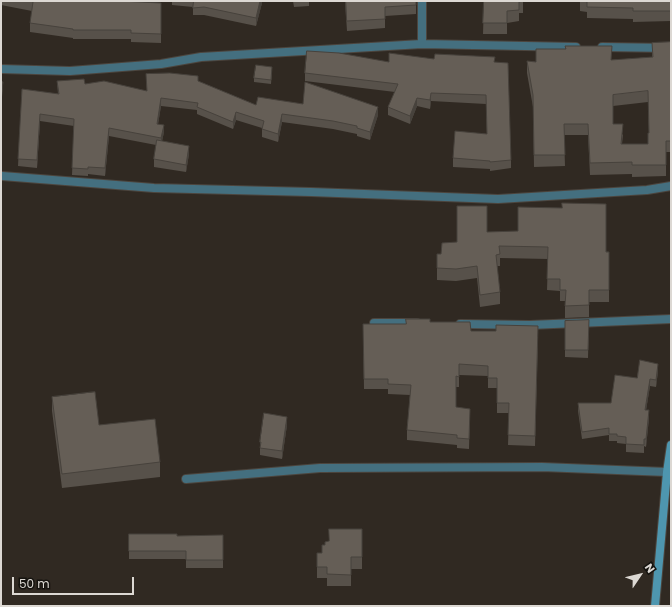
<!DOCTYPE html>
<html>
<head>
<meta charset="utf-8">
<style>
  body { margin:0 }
  #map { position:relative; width:672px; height:607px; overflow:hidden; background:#302922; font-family:Poppins,sans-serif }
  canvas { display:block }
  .frame { position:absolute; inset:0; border:2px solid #dcd8d3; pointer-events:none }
  .north { position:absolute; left:620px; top:555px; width:40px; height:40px; -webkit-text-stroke:3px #15130f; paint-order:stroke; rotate:55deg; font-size:11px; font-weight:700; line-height:16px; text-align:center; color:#dcd8d3 }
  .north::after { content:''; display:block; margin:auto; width:14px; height:18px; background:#dcd8d3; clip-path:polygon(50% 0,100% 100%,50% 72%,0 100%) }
  .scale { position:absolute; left:12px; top:577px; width:122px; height:18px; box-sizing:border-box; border:2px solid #dcd8d3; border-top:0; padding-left:5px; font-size:12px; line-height:14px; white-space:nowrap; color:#dcd8d3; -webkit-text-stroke:3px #15130f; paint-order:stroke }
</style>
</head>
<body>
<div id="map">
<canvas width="672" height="607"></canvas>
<div class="frame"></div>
<div class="north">N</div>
<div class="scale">50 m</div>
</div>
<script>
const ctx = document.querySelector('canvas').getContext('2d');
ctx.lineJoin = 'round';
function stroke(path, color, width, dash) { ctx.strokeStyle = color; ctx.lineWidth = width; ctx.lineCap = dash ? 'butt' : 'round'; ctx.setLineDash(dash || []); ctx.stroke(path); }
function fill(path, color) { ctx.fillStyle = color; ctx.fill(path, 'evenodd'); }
const minor = new Path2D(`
  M422 1V44L576 47
  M602 47 671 48
  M1 69 70 71 161 64 201 57 422 44
  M2 176 154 188 311 192 498 199 647 190 671 186
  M374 323H417
  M460 324 530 325 671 319
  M186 479 320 468 542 467 667 472`);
const secondary = new Path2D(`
  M655 606 667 472 671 445`);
stroke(minor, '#4c453e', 10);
stroke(secondary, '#4c453e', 10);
stroke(minor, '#446f7f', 8);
stroke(secondary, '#4e96af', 8);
fill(new Path2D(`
  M1 1H119L161 3V43L131 42V39H73V38L30 32V23L32 11 1 5Z
  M172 1H262V3L256 26 204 15H193V7L172 5Z
  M293 1H309V6L294 7Z
  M345 1H416V14L385 16V28L347 31Z
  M484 1H523V13H519V21L507 23V34H483Z
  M580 1H671V21L633 22V19L587 18V12L580 11Z
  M671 42V152H666V176L632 177V174L590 175 588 135H564L565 166 534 167 533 107 527 73V61L536 62 565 49V46L611 60 652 57V43ZM648 102 649 133H648V144H622L623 135 613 124V106Z
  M434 59 495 62 511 160V168L490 171V169L453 167V158L487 134 486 104 431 101 430 109 417 106 410 124 388 115V107L395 92 305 81V73Z
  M272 71 271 84 254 82V78Z
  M146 74 198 81 256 105 378 115 370 140 357 136V134L333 129 282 122 278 142 262 137V128L236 120 233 129 197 114V110L161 106 158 124 164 132 162 141 189 154 186 172 154 167V159L156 145 109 136 105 176 88 174V176L72 175 74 126 40 121 37 168 18 166 22 89 58 94 57 81 147 91Z
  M487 232 609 252V302H589V317L565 318V301H560V291L547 290 548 259 500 258V266H497L500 292V304L480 307 477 278 456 281 437 280V254H441L457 242Z
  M589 320 588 358 565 357V321Z
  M430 322 471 331 538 337 535 446 508 445 509 413H497V388H488V376L459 375V387H456V407L470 409 469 449 457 448V445L407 440V430L410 395 388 394V389H364L363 324H406Z
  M658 371 656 387 650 386 646 410 649 418 646 447 644 446V453L626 452V444L617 443V441H609V435L582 439 578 411V403H611L637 378Z
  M52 397 160 462V477L62 488 52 411Z
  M287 425 282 459 260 455V442Z
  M362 529V569H351V586H327V578H317V553H322L325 545 329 541Z
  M129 534 177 536 223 535V568H186V559H129Z`), '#57514a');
fill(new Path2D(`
  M260 1H262V3L256 26V18Z
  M3 82V90L1 104V96Z
  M431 93V101L430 109V100Z
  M161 98V106L157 131V124Z
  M417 98V106L410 124V116Z
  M378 107V115L370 140V132Z
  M236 112V120L233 129V122Z
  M40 114V121L37 168V160Z
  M282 114V122L278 142V134Z
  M164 125V132L161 146V138Z
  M109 128V136L105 176V168Z
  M189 146V154L186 172V165Z
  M658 364V371L656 387V380Z
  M650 379V386L645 417V410Z
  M649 410V418L646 447V439Z
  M287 417V425L282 459V451Z`), '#47423c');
const building = new Path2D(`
  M26 1H119L161 3V34L131 33V30H73V29L30 23 33 2Z
  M194 1H260L256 18 204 7 193 8Z
  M346 1H416V5L385 7V19L347 21Z
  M484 1H523L519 2V10L507 11V23H483Z
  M582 1H671V11H633V8L587 7V2Z
  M671 42V141H666V165H632V162L590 163 588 124H564L565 155H534L533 95 527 61 536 62V49H566L565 46H612L611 60 653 57 652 43ZM648 91 649 133H648V144H621L623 124H613V95Z
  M307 51 339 53 389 62V53L434 59 435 54 495 57 494 62 508 63 511 160 490 162V161L453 158 455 131 487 134 486 95 431 93 430 100 417 98 410 116 388 107 398 84 305 73Z
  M256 65 272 67 271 80 254 78Z
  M170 73 198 76V81L256 105 258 97 303 104 305 82 378 107 370 132 357 128V126L333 121 282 114 278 134 262 129 264 121 236 112 233 122 197 107 198 103 161 98 157 124 164 125 161 138 109 128 105 168 88 167V169L72 168 74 119 40 114 37 160 18 159 22 89 59 94 57 81 84 79 85 84 104 81 147 91 146 74Z
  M1 81 3 82 1 96Z
  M157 140 189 146 186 165 154 159Z
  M562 203 606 204V252H609V290H589V305L565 306 566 290H560V279H547L548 247 499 246 500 254 496 255 500 292 480 295 477 266 456 269 437 268V254H441L442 243 457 242V206H487V232L518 231V207L562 208Z
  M406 319H430V322H470L471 331H496V325L538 326 535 436 508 435 509 403H497V378H488V366L459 364V377L456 376V407L470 409 469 439 457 438V435L407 430 411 385 388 384V379H364L363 324H406Z
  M589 320 588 350H565V321Z
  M640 360 658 364 656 380 650 379 645 410H649L646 439H644V445L626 444V437L617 436V434H609V428L582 432 578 403H611L615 375 637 378Z
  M95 392 99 425 155 419 160 462 62 474 52 397Z
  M264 413 287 417 282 451 260 448 261 442H260Z
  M329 529H362V557H351V575L327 574V567H317V553H322V545H325V542L329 541Z
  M129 534H177V536L223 535V560H186V551H129Z`);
fill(building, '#655e56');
stroke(building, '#47423c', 1);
</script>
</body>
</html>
